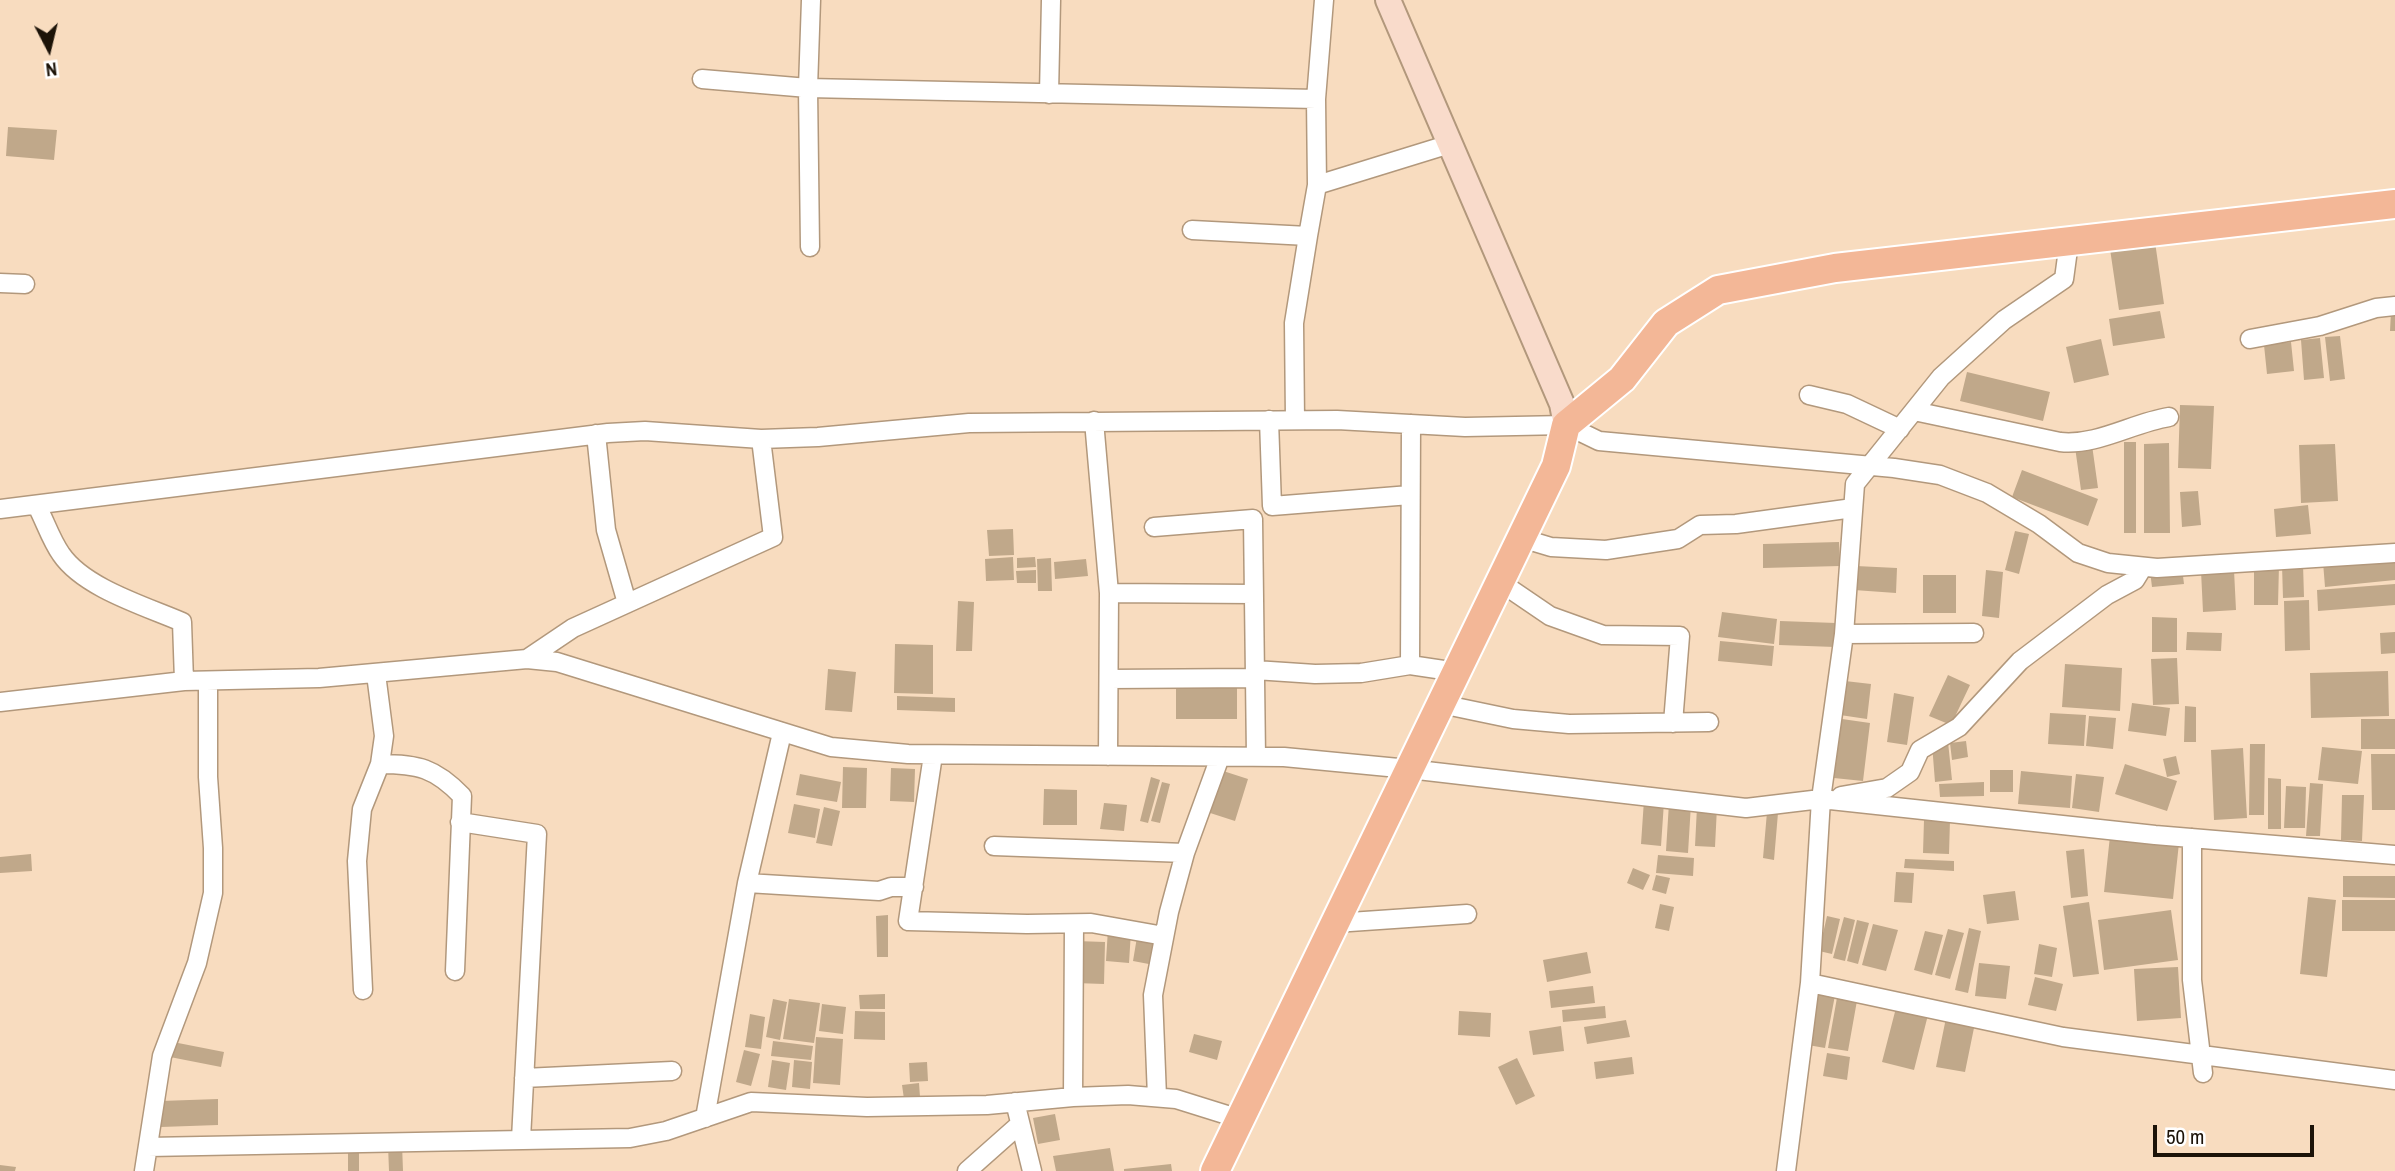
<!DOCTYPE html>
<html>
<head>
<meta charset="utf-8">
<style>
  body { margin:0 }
  #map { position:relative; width:2395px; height:1171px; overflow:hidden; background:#f8dcbf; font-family:"Archivo Narrow",sans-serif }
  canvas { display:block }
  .north { position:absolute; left:14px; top:14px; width:70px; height:70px; -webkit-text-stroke:5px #fff; paint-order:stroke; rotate:173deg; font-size:19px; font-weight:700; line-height:28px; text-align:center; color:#1c1308 }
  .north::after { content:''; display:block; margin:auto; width:24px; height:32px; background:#1c1308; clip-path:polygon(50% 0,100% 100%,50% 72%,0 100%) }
  .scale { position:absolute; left:2153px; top:1125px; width:161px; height:32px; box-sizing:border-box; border:4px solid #1c1308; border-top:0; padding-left:9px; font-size:21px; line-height:24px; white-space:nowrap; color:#1c1308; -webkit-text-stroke:5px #fff; paint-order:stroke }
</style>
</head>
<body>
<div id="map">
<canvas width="2395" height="1171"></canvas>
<div class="north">N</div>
<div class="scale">50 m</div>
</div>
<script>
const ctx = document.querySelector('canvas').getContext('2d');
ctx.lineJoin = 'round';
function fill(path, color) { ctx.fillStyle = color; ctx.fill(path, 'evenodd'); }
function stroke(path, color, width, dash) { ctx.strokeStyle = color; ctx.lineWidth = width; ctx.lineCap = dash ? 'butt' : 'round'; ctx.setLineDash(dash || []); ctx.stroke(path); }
fill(new Path2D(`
  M8 127 57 130 54 160 6 156Z
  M2155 242 2164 304 2119 310 2110 249Z
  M2160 311 2165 338 2113 346 2109 319Z
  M2391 311H2395V331H2390Z
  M2340 336 2345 379 2330 381 2325 337Z
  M2320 338 2324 378 2304 380 2301 340Z
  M2101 339 2109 375 2074 383 2066 347Z
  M2291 342 2294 371 2267 374 2264 345Z
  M1967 372 2050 392 2043 421 1960 401Z
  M2180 405 2214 406 2211 469 2178 468Z
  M2124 442H2136V533H2124Z
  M2169 443 2170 533H2144V444Z
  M2335 444 2338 501 2301 503 2299 445Z
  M2092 445 2098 488 2081 490 2075 447Z
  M2022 470 2098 499 2088 526 2012 497Z
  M2198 491 2201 525 2182 527 2180 492Z
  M2308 505 2311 534 2276 537 2274 509Z
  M1013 529 1014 555 989 556 987 530Z
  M2015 531 2029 534 2019 574 2005 570Z
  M1839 542 1840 566 1763 568V544Z
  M2395 556V580L2325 587 2323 562Z
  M1013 557 1014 580 986 581 985 559Z
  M1035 557 1036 567 1017 568V558Z
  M1051 558 1052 591H1038L1037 559Z
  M1086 559 1088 576 1055 579 1054 562Z
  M2303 564 2304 597 2283 598 2282 565Z
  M2254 565H2279L2278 605H2254Z
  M1856 566 1897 568 1896 593 1854 590Z
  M2182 568 2184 584 2152 587 2150 571Z
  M1036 570V583H1017L1016 571Z
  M1986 570 2003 572 1999 618 1982 616Z
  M2234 570 2236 610 2203 612 2201 571Z
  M1923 575H1956V613H1923Z
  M2395 584V605L2318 611 2317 590Z
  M2309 600 2310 650 2285 651 2284 601Z
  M958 601 974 602 972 651H956Z
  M1722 612 1777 619 1774 644 1718 637Z
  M2152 617 2177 618V652H2152Z
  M1780 621 1836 623 1835 647 1779 645Z
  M2187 632 2222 633 2221 651 2186 650Z
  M2395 632V653L2381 654 2380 633Z
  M1720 641 1774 646 1772 666 1718 661Z
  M895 644 933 645V694L894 693Z
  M2177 658 2179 704 2153 705 2151 659Z
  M2065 664 2122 668 2120 711 2062 707Z
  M828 669 856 672 852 712 825 710Z
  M2388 671 2389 716 2311 718 2310 673Z
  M1948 675 1970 685 1951 725 1929 716Z
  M1845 681 1871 684 1867 719 1840 715Z
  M1176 684H1237V719H1176Z
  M1894 693 1914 697 1907 745 1887 742Z
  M897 696 955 698V712L897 710Z
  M2132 703 2170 708 2166 736 2128 731Z
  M2185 706 2196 707V742H2184Z
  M2050 713 2086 715 2084 746 2048 744Z
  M2089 716 2116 718 2113 749 2086 746Z
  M1842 719 1870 723 1863 781 1834 778Z
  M2361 719H2395V749H2361Z
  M1966 741 1968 757 1952 760 1950 743Z
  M1948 742 1952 780 1935 782 1932 744Z
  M2250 744H2265L2264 815H2249Z
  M2322 747 2362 751 2358 784 2318 780Z
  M2243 748 2247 818 2214 820 2211 750Z
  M2371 754H2395V810H2372Z
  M2176 756 2180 774 2167 777 2163 759Z
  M2125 764 2177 781 2167 811 2115 794Z
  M843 767 867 768 866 808H842Z
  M891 768 915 769 914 802 890 801Z
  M1217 769 1248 779 1235 821 1204 811Z
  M1990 770H2013V792H1990Z
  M2021 771 2072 776 2070 808 2018 804Z
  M800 774 841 782 837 802 796 795Z
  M2076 774 2104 777 2099 812 2072 808Z
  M1151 777 1160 780 1148 823 1140 821Z
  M2268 778 2281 779V829H2268Z
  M1162 782 1170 784 1160 823 1151 821Z
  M1984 782V796L1940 797 1939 784Z
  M2310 783 2323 784 2320 836H2306Z
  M2286 786 2306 787 2305 828H2284Z
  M1044 789 1077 790V825H1043Z
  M2342 795H2364L2362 841 2341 840Z
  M1644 800 1664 802 1661 846 1641 844Z
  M1104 803 1127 805 1124 831 1100 829Z
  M1669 803 1691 804 1688 853 1666 851Z
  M794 804 820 809 815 838 788 833Z
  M824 807 840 811 832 846 816 843Z
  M1697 807H1717L1715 847 1695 846Z
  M1767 812 1778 813 1774 860 1763 858Z
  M1924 820H1950L1949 854 1923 853Z
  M2110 836 2179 843 2173 899 2104 892Z
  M2084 849 2088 896 2071 898 2066 851Z
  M31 854 32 871 0 873V857Z
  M1658 855 1694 858 1693 876 1656 873Z
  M1905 859 1954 861V871L1904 868Z
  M1633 868 1650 875 1643 890 1627 883Z
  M1896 872 1914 873 1912 903 1894 902Z
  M1656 875 1670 878 1666 894 1652 890Z
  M2343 876H2395V898L2343 897Z
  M2015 891 2019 920 1987 924 1983 895Z
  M2308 897 2336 900 2327 977 2300 974Z
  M2342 900H2395V931H2342Z
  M2089 902 2099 974 2073 977 2063 906Z
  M1660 904 1674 907 1669 931 1655 928Z
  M2171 910 2178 960 2104 970 2098 920Z
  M888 915V957H877L876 916Z
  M1827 916 1840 919 1832 954 1819 951Z
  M1844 917 1855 920 1845 961 1833 958Z
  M1857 920 1869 923 1858 964 1847 961Z
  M1873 924 1898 930 1886 971 1862 965Z
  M1969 928 1981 931 1968 993 1955 990Z
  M1108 929 1131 931 1129 963 1106 961Z
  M1948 929 1964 933 1950 979 1935 975Z
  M1925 931 1943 935 1932 975 1914 970Z
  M1137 937 1159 942 1154 965 1133 961Z
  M1076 941 1105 942 1104 984 1075 983Z
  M2039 944 2057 948 2052 977 2034 974Z
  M1587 952 1591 973 1547 982 1543 960Z
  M1979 963 2010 966 2006 999 1975 996Z
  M2178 967 2181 1018 2137 1021 2134 969Z
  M2035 977 2063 984 2056 1011 2028 1005Z
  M1593 986 1595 1003 1551 1008 1549 991Z
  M1819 987 1836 990 1825 1048 1808 1045Z
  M1838 992 1858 995 1848 1051 1828 1048Z
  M885 994V1009H860L859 995Z
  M773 999 787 1002 780 1040 766 1037Z
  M789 999 820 1003 814 1043 783 1039Z
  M822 1004 846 1007 843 1034 819 1031Z
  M1897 1004 1929 1011 1914 1070 1882 1062Z
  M1605 1006 1606 1018 1563 1022 1562 1010Z
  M855 1011 885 1012V1040L854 1039Z
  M1459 1011 1491 1013 1490 1037 1458 1035Z
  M750 1014 765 1017 761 1049 745 1047Z
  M1946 1018 1975 1023 1965 1072 1936 1067Z
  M1626 1020 1630 1037 1587 1044 1584 1027Z
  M1561 1026 1564 1051 1533 1055 1529 1031Z
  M1194 1034 1222 1041 1217 1060 1189 1052Z
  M816 1037 843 1039 840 1085 813 1083Z
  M773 1041 813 1046 811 1060 771 1056Z
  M173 1042 224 1052 221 1067 170 1057Z
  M744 1050 760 1054 751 1086 736 1082Z
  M1827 1053 1850 1057 1847 1080 1823 1076Z
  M1632 1057 1634 1074 1596 1079 1594 1062Z
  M1517 1058 1535 1096 1516 1105 1498 1067Z
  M772 1060 790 1063 786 1090 768 1087Z
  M794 1060 812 1062 810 1089 792 1087Z
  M927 1062 928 1081 910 1082 909 1063Z
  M919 1083 920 1097 904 1099 902 1085Z
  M218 1099V1125L161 1127V1101Z
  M1055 1114 1060 1140 1038 1144 1033 1118Z
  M348 1144H359V1171H348Z
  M402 1144 403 1171H389L388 1145Z
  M1110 1148 1114 1171H1056L1053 1156Z
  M1171 1164 1172 1171H1124V1169Z
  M0 1165 16 1167 15 1171H0Z`), '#c0a88a');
const minor = new Path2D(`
  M702 79 808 88 1316 99
  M1049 94 1051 0
  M1317 185 1316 99 1324 0
  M1192 230 1308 236 1317 185 1450 144
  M810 247 808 88 811 0
  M0 283 25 284
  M2250 339 2320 326 2376 308 2395 306
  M1809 395 1847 404 1900 429
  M1914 411 2060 442C2097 446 2132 423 2169 417
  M1269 420 1272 506 1410 495
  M1295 420 1294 323 1308 236
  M1094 421 1109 593 1108 756
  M596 434 606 530 627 603
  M37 506C45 521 51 540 61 554 84 588 145 606 182 622L184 681
  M0 509 608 433 645 431 761 439 818 437 969 423 1337 420 1465 427 1566 425 1599 441 1894 468 1940 475 1987 493 2039 524 2078 553 2108 563 2157 568 2395 553
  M1154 527 1253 519 1256 757
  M1521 538 1551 547 1606 550 1678 539 1700 525 1736 524 1853 508
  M1500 582 1550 616 1603 635 1680 636 1673 723
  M1109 593 1254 594
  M1844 634 1974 633
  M527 659 573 628 773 537 761 439
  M1410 665 1411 424
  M1255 670 1315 674 1361 673 1410 665 1457 672
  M1109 679 1255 678
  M0 702 184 681 319 678 527 659 557 662 831 747 908 754 1284 757 1409 769 1746 808 1821 799 2155 835 2395 855
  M1441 704 1513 719 1569 724 1709 722
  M933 755 908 921 1027 924 1091 923 1164 936
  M380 764C418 764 435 768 462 796L455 971
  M1841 796 1887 788 1910 772 1920 750 1959 727 2020 661 2107 595 2135 580 2143 567
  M460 822 537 834 521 1139
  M2192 838V980L2203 1073
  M994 846 1185 853
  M747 883 879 891 891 887H914
  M1335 923 1467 914
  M1810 983 2063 1037 2395 1080
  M363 990 357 861 362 809 380 764 384 736 376 674
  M524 1078 672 1071
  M1073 1097 1074 924
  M1157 1097 1153 995 1169 912 1185 853 1220 757
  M1015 1102 1032 1171
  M705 1118 747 883 782 733
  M148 1147 630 1138 666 1131 751 1102 867 1107 987 1105 1073 1097 1128 1095 1176 1099 1240 1119
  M144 1171 162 1056 197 963 213 893V848L208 777V681
  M967 1171 1020 1124
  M1786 1171 1810 983 1821 799 1844 634 1855 484 1941 377 2004 320 2064 279 2069 242`);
const secondary = new Path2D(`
  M1388 0 1562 404 1566 425`);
const primary = new Path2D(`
  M1215 1171 1556 466 1566 425 1622 379 1666 323 1718 290 1835 268 2395 204`);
stroke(minor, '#b2987c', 21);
stroke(secondary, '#b2987c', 28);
stroke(primary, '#fff', 32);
stroke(minor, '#fff', 18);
stroke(secondary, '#f9dbcb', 24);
stroke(primary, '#f3b797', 28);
</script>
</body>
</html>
